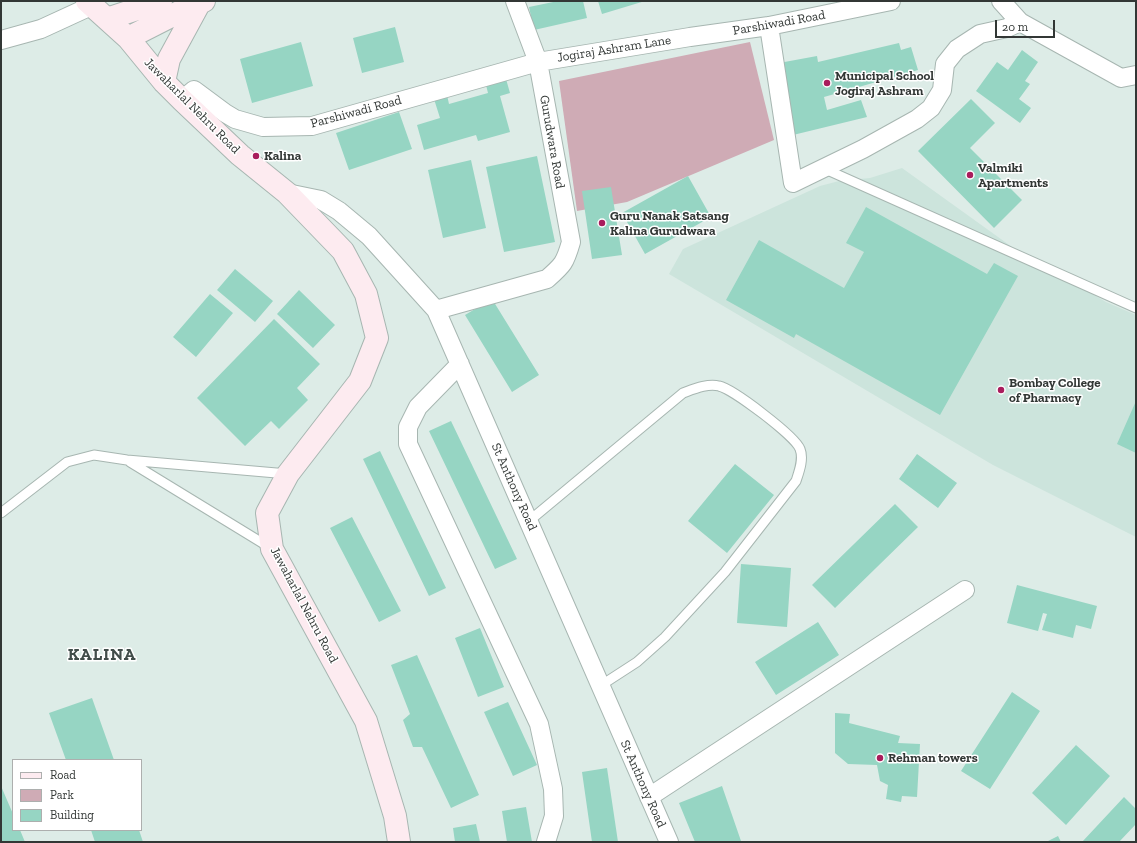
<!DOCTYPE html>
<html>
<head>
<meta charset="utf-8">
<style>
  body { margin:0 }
  #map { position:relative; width:1137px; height:843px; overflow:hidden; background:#ddece7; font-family:"Zilla Slab",serif }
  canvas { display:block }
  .frame { position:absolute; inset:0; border:2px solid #323735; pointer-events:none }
  .legend { position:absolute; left:12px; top:759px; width:130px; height:72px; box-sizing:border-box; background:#fff; border:1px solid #adafae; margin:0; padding:5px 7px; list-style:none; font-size:12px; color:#323735 }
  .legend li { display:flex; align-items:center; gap:8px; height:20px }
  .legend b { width:20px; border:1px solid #adafae }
  .scale { position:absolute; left:995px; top:20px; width:60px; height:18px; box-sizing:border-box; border:2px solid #323735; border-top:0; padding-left:5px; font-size:12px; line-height:14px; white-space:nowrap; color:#323735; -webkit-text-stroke:3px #fff; paint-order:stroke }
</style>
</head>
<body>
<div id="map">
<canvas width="1137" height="843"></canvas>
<div class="frame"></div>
<ul class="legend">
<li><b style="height:5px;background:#fdebf0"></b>Road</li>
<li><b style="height:11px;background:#cfabb5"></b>Park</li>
<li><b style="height:11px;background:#96d5c3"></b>Building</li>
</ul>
<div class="scale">20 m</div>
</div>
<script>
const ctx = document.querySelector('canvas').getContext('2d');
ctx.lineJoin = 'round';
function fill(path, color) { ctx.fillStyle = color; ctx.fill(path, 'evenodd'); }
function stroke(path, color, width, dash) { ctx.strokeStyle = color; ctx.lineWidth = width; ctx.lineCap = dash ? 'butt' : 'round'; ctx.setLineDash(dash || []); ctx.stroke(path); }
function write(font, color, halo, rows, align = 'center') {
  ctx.font = font + ' "Zilla Slab",serif'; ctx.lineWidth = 3; ctx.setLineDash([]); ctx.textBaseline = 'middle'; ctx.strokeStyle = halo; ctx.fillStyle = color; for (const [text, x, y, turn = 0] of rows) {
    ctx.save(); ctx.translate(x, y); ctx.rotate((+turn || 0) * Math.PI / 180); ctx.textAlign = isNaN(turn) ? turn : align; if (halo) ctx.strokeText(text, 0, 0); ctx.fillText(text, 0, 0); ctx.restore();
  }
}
fill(new Path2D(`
  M902 168 1012 247 1106 302 1136 315V537L993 465 669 274 683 249 820 186 839 181 870 178Z`), '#cce4dc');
fill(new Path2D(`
  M750 42 774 140 627 202 577 211 559 81Z`), '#cfabb5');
fill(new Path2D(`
  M558 1H583L587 18 534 30 529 7Z
  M598 1H645L602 14Z
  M395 27 404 62 362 73 353 38Z
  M301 42 313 86 252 103 240 59Z
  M899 43 901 50 911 47 918 70 824 97 827 110 861 100 867 117 793 135 779 63 817 56 818 62Z
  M1022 50 1038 62 1025 81 1030 84 1019 99 1031 108 1020 123 976 91 997 62 1008 70Z
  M506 79 510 93 500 96 510 132 478 141 476 135 424 150 417 125 440 118 434 99 447 95 449 104 488 93 486 85Z
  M971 99 995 123 970 148 1022 200 994 228 918 151Z
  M399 112 412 149 349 170 336 133Z
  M537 156 555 242 504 252 486 167Z
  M471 160 486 228 443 238 428 170Z
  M688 176 711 217 645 254 622 213Z
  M611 187 622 255 592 259 582 191Z
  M866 207 987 274 994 263 1018 276 940 415 796 334 794 338 726 300 759 240 844 288 864 252 846 243Z
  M235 269 273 301 255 322 217 290Z
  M299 290 335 325 313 348 277 314Z
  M210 294 233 313 196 357 173 337Z
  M492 299 539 375 512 392 465 315Z
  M274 319 320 364 297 388 308 400 279 429 271 421 245 446 197 398Z
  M1136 401V453L1117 444Z
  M451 421 517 559 495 569 429 431Z
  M380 451 446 588 429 596 363 459Z
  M917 454 957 483 938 508 899 479Z
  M735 464 774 495 727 553 688 521Z
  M895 504 918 527 835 608 812 585Z
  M352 517 401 611 379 622 330 528Z
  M741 564 791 568 787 627 737 623Z
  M1017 585 1097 606 1091 629 1076 625 1073 638 1042 630 1047 614 1043 613 1038 631 1007 623Z
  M818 622 839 655 776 695 755 662Z
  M480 628 504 687 478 697 455 638Z
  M417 655 479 795 451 808 422 747H413L403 720 410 714 391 665Z
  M1012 692 1040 711 990 789 961 771Z
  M92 698 114 760H66L49 713Z
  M508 702 537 765 513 776 484 712Z
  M835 713 850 714 849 723 900 736 898 743 920 744 917 797 902 796 901 802 886 799 888 785 880 781 877 765 848 764 835 753Z
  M1076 745 1110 776 1066 825 1032 793Z
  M607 768 618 842H592L582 772Z
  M1 786 13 814V830H20L25 842H1Z
  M722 786 741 841 740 842H695L679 803Z
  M1124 797 1136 809V824L1119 842H1082Z
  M526 807 532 842H507L502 811Z
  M476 824 480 842H455L453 828Z
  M91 830H139L143 842H95Z
  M1058 836 1061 842H1046Z`), '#96d5c3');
const lane = new Path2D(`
  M825 169 1136 308
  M130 462 269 547
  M1 513 67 462 94 455 127 460 288 474
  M529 521 683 393C694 389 708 383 719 386 733 389 795 436 800 449 804 459 799 472 796 481L725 572 665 637 637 662 600 686`);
const street = new Path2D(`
  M1001 1 1020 22 1121 78 1136 75
  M769 26 793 183 863 149 917 119 931 108 942 90 945 64 957 49 980 34 1007 28 1020 22
  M1 40 41 29 91 6
  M182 100 194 90 225 113 235 119 263 127 312 126 538 62 690 37 769 26 891 1
  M287 193 321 200 339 211 369 236 436 310 669 842
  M436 310 547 279C563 265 565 263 571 242L538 62 515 1
  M460 364 418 407 408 427V444L539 724 553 789 554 816 546 842
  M649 797 965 590`);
const secondary = new Path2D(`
  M87 1 128 38 164 82 182 100 240 155 287 193 343 251 366 294 377 338 360 381 288 474 267 513 272 549 366 721 395 816 399 842
  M107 19 161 1
  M128 38 187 8 204 1
  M164 82 169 59 200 2`);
stroke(lane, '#a7b6b1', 11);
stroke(street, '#a7b6b1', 20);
stroke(secondary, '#a7b6b1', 24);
stroke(lane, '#fff', 9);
stroke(street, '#fff', 18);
stroke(secondary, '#fdebf0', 22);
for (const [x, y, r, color] of [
  [827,83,4,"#a91c5c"],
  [256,156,4,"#a91c5c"],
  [970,175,4,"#a91c5c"],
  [602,223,4,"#a91c5c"],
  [1001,390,4,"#a91c5c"],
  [880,758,4,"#a91c5c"]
]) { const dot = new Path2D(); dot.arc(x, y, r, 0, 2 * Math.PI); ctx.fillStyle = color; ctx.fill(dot); stroke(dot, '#fff', 1.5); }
write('13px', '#323735', '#fff', [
  ["Parshiwadi Road",779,23,-10],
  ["Jogiraj Ashram Lane",614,49,-9],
  ["Jawaharlal Nehru Road",192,106,45],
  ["Parshiwadi Road",356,112,-15],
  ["Gurudwara Road",552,142,80],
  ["St Anthony Road",514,487,66],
  ["Jawaharlal Nehru Road",304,605,62],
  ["St Anthony Road",643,784,66]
]);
write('bold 13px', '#323735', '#fff', [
  ["Municipal School",835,76],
  ["Jogiraj Ashram",835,91],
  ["Kalina",264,156],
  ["Valmiki",978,168],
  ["Apartments",978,183],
  ["Guru Nanak Satsang",610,216],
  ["Kalina Gurudwara",610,231],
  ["Bombay College",1009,383],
  ["of Pharmacy",1009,398],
  ["Rehman towers",888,758]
], 'left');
ctx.letterSpacing = '1px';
write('bold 17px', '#414d4a', '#fff', [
  ["KALINA",102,655]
]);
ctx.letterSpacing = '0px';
</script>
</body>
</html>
